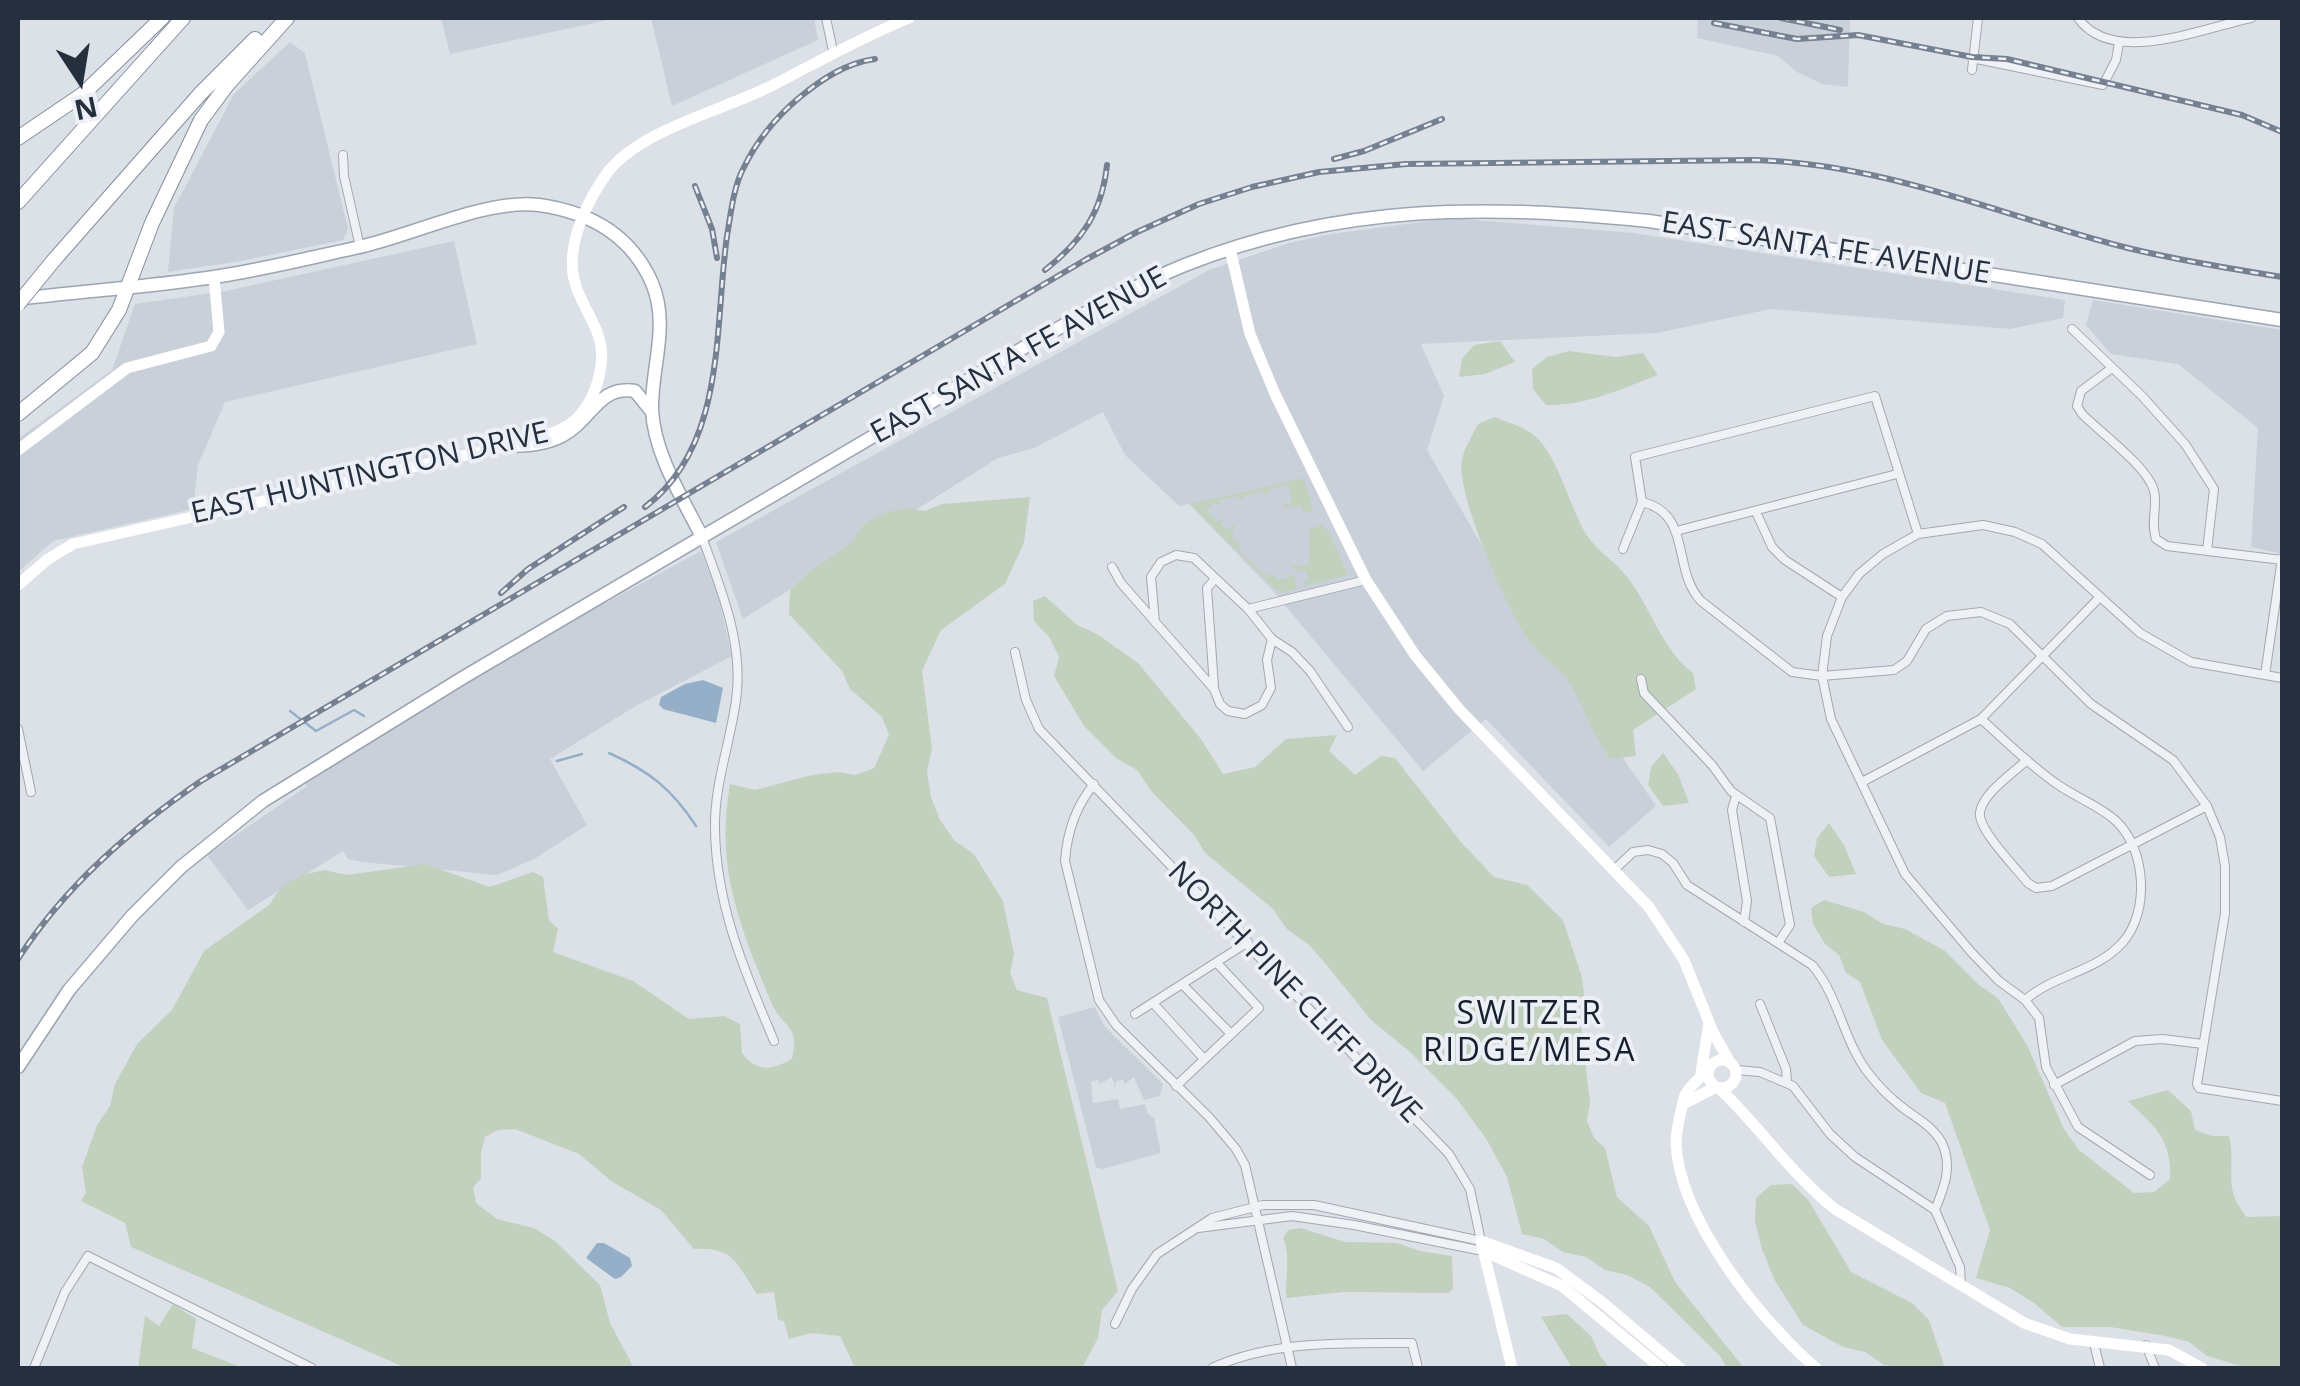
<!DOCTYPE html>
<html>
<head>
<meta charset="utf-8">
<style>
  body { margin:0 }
  #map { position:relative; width:2300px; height:1386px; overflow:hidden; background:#dce1e7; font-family:"Open Sans",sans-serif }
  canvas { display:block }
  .frame { position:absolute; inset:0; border:20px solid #252f3e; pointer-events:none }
  .north { position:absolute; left:30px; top:30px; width:100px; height:100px; -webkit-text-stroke:8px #eceff5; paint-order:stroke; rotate:168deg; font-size:28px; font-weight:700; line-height:40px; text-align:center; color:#252f3e }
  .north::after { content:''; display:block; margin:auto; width:35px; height:45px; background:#252f3e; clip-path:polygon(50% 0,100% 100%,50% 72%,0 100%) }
</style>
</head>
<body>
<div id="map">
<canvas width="2300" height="1386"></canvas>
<div class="frame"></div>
<div class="north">N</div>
</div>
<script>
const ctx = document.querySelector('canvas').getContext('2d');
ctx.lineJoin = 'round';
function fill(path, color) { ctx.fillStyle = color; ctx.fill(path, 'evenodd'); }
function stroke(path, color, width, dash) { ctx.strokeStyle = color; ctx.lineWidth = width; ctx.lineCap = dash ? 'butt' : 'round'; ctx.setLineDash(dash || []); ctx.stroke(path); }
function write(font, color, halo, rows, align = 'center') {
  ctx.font = font + ' "Open Sans",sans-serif'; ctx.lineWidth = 8; ctx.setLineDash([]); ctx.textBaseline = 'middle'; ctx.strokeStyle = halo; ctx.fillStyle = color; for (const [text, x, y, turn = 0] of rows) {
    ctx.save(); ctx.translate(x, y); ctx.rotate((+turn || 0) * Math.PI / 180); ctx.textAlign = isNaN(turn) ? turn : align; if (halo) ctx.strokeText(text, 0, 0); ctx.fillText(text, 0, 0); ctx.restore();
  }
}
fill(new Path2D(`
  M441 18H617L450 54Z
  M651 18H814L818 40 672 106Z
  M1698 18H1850L1848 87 1822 84 1797 72 1778 56 1697 38Z
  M290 42 305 53 348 229 343 240 241 261 168 272 174 208 234 94Z
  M1451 218 1633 233 2065 300 2063 318 2010 329 1771 309 1657 333 1421 344 1444 396 1427 450 1507 589 1656 806 1609 847 1486 719 1423 771 1273 591 1189 504 1179 506 1125 455 1103 412 1034 448 998 458 743 619 716 542 1209 270 1289 243 1331 234Z
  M454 241 477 344 225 402 198 465 193 509 53 541 18 572V439L112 370 135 304 226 291Z
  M2093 300 2282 330V554L2251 547 2258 428 2178 364 2111 354 2086 325Z
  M701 551 718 596 732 656 634 707 550 759 587 825 534 859 497 875 362 862 348 859 343 851 248 910 207 855 307 786 304 780 519 650Z
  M1095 1007 1104 1026 1163 1084 1160 1096 1144 1100 1134 1077 1125 1084 1123 1080 1116 1081 1115 1088 1112 1077 1100 1084 1098 1080 1091 1082 1093 1103 1118 1099 1120 1109 1145 1104 1148 1114 1154 1118 1161 1153 1102 1169 1096 1167 1058 1017Z`), '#cad0d9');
fill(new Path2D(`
  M1500 341 1515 362 1485 374 1459 377 1462 359 1474 345Z
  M1569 351 1616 357 1643 353 1658 375C1621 389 1586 406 1546 405L1533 389 1532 369 1547 357Z
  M1495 417C1506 422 1521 426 1531 433 1557 451 1569 506 1586 534 1597 551 1611 558 1623 572 1651 604 1659 647 1693 673L1696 689 1633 730 1636 756 1610 759C1593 736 1585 709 1570 684 1560 668 1545 660 1533 646 1510 619 1455 493 1462 460 1464 448 1473 435 1478 424Z
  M1304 478 1313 512H1303L1302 507H1288L1285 512 1284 499 1288 505 1292 503 1288 485 1267 490V496L1263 491 1243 496 1242 502 1238 496 1220 500V506L1214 502 1207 511 1218 522 1224 519 1221 525 1226 530 1239 521 1233 529V541L1238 542 1241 552 1268 578 1271 573 1277 579H1289L1288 574 1294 576 1297 588 1284 593 1274 588 1190 504Z
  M1030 497 1024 543 1005 584 941 630 922 671 932 749 927 771 931 797 940 820 955 841 974 854 1003 901 1014 954 1010 973 1017 990 1047 998 1118 1291 1102 1310 1098 1338 1082 1368H855L840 1336 811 1333 789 1339 784 1321 778 1320 774 1292 757 1294C736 1263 734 1247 694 1249L661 1210 611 1181 579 1154 515 1129 498 1130 485 1137 481 1152V1179L473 1187 476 1203 497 1219 534 1228 555 1241 600 1285 610 1323 634 1368H406L131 1247 125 1223 81 1201 86 1193 82 1167 97 1125 110 1106 115 1084 137 1044 172 1010 204 951 269 905 282 886 302 875 324 870 347 875 425 864 490 887 533 872 543 877 549 920 558 929 553 952 633 981 689 1019 724 1016 740 1024 742 1053C757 1073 772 1070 792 1059 800 1024 784 1030 772 1004 765 988 758 970 751 953 729 892 719 849 730 784L755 790 812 775 838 772 856 775 874 768 889 735 882 717 850 689 842 671 789 614 790 590 808 573 851 543 864 524 884 513 906 508 925 511 942 504Z
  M1323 525 1330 534 1348 575 1305 586 1304 581 1309 580 1305 570 1301 572 1290 566 1309 565V529Z
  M1045 596 1077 625 1097 634 1138 663 1201 739 1223 774 1255 767 1286 739 1337 735 1329 751 1355 775 1381 756 1395 758 1461 842 1494 877 1527 885 1563 920 1582 977 1585 1003 1581 1025 1590 1103 1587 1121 1594 1138 1605 1148 1617 1197 1649 1226 1675 1282 1744 1368H1727L1720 1356 1650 1287 1627 1275 1605 1270 1586 1257 1563 1252 1544 1239 1522 1234 1507 1177 1487 1140 1457 1099 1410 1052 1371 1020 1325 963 1309 945 1287 929 1272 908 1205 853 1195 836 1152 792 1137 770 1116 758 1084 726 1054 676 1059 657 1049 637 1034 621 1033 601Z
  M1663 753 1678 774 1689 803 1663 806 1648 785 1651 767Z
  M1829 823 1844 845 1856 874 1829 877 1814 856 1817 838Z
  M1824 900 1864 912 1883 924 1905 929 1945 951 1979 985 1998 998 2027 1045 2064 1129 2079 1150 2134 1193 2154 1192 2170 1179C2172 1139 2155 1127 2128 1101L2168 1090 2191 1111 2195 1130 2213 1136H2229C2237 1169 2221 1187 2247 1217L2282 1216V1368H2248L2207 1356 2189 1342 2166 1336 2110 1327H2062L2034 1303 2010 1288 1976 1278 1990 1230 1945 1103 1921 1093 1882 1040 1860 982 1846 973 1839 955 1825 944 1813 924 1811 908Z
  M1792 1184 1809 1201 1851 1272 1912 1303 1929 1320 1945 1368H1902L1884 1365 1865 1352 1843 1347 1803 1325 1774 1279 1762 1249 1755 1222 1756 1198 1771 1185Z
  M1301 1228 1345 1242 1397 1243 1420 1251 1452 1256 1453 1289 1448 1293 1344 1292 1286 1298C1285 1278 1291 1256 1283 1238L1288 1230Z
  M173 1304 196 1319 192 1348 243 1368H138L145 1316 159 1326Z
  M1567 1314 1591 1336 1600 1356 1610 1368H1572L1541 1317Z`), '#c2d1bd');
fill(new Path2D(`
  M703 680 723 688 716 723 663 709 659 705 661 697 685 684Z
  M597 1243H604L630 1258 632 1266 621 1277 615 1279 586 1258Z`), '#95afc9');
stroke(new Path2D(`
  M290 711 316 731 354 710 364 716
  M609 753C649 771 672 789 696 826
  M557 761 582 754`), '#95afc9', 2.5);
const street = new Path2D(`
  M826 18 833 51
  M2078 18C2113 67 2202 28 2251 18
  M1972 58 2103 85 2116 60 2119 43
  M1972 70 1978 18
  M343 155 344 176 360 247
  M2072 329 2142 396 2185 444 2214 489 2207 551
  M2112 368 2081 391 2077 406 2082 414C2100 432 2148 467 2154 491 2158 507 2150 521 2156 539L2167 546 2282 560
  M1642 502C1693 514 1671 569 1701 601L1792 672 1822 676 1894 670 1907 661 1926 629 1947 616 1981 612 2010 624 2091 704 2173 760 2207 806 2220 837 2225 866V913L2197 1084 2199 1088 2282 1101
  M1756 512 1772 547 1785 560 1842 597
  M1676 531 1897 474
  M702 537C721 589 744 644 736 700 730 744 714 785 715 829 716 906 745 972 774 1041
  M1623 549 1642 502 1635 457 1875 396 1918 534
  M1112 567 1121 583 1214 689 1220 704 1228 711 1245 714 1262 705 1271 688 1267 660 1272 639
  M1248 609 1366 580
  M1155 622 1151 577 1161 562 1176 555 1194 558 1248 609 1272 639 1292 652 1310 671 1348 727
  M1015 652 1026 700 1039 729 1449 1154 1470 1189 1481 1241 1314 1205H1263L1212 1218 1157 1254 1132 1289 1115 1324
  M2265 675 2282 558
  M1641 679 1644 693 1712 765 1731 791 1770 818 1790 925 1778 943
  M1214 686 1207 588 1215 579
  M1981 719C2006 741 2030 766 2057 784 2075 797 2100 806 2116 821 2146 849 2150 911 2123 942 2097 972 2055 974 2025 1000
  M18 729 31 792
  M2027 760C2013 773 1983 793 1980 812 1977 829 2017 869 2028 883L2036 888 2052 886 2207 806
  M1862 782 1981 719 2100 597
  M1094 784C1076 806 1067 833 1065 861L1099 1000 1116 1025 1209 1117 1236 1149 1245 1165 1292 1368
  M1736 796 1732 810 1747 901 1744 922
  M1614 870 1633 852 1648 850 1662 854 1673 863 1687 885 1812 965C1839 996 1843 1041 1869 1074 1877 1084 1886 1094 1896 1102 1911 1116 1932 1124 1942 1143 1953 1166 1944 1188 1935 1210
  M1183 985 1231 1034
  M1153 1003 1204 1059
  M1760 1004 1786 1069 1787 1082
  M1135 1014 1248 942
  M1736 1070 1760 1072 1793 1086 1830 1134 1855 1157 1935 1210 1960 1267 1961 1285
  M2054 1085 2135 1041 2162 1039 2203 1044
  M1176 1086 1259 1008 1217 963
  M2150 1175 2078 1127 2046 1067 2039 1018 2025 1000 1999 981 1972 953 1905 874 1831 719 1822 676 1827 636 1842 597 1859 574 1883 554 1918 534 1983 525 2015 532 2042 544 2140 633 2191 662 2282 678
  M1198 1228 1292 1216 1354 1225 1483 1251
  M2094 1343 2100 1368
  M2146 1345 2155 1368
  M34 1368 65 1292 88 1256 312 1368
  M1212 1368C1273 1340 1346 1343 1412 1343L1418 1368`);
const primary = new Path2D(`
  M18 299C83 291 149 287 214 277 261 270 309 258 355 248 409 237 487 198 539 205 589 212 631 235 652 283 670 326 651 367 652 410 654 454 683 499 702 537
  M506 446C525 446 544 445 562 436 592 420 598 385 635 391L652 412
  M18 1067 69 990 132 916 181 867 263 801 464 677 1030 344C1081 316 1131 287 1185 265 1338 204 1489 204 1649 221L2282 320`);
const highway = new Path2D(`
  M18 138 83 94 162 18
  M18 202 183 18
  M54 260 200 94 255 39
  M18 414 92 353 119 310 152 223 201 120 227 85 287 18`);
stroke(street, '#a1a8b1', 10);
stroke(primary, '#9ba5b3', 15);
stroke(highway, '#838e9e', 16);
stroke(street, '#eff1f5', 8);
stroke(new Path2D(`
  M1230 249 1250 334 1275 394 1366 580 1415 655 1459 709 1649 907 1684 960 1713 1032 1729 1061
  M18 450 127 368 211 346 219 332 214 277
  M18 585 48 559 73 544 506 446C526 440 553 436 570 424 595 406 608 363 598 335 592 316 578 299 574 279 566 245 587 201 607 173 642 128 723 111 773 85 818 62 862 37 909 18
  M1708 1074a14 14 0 1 1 28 0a14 14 0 1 1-28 0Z
  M1709 1069C1701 1077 1688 1087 1684 1098 1681 1112 1676 1128 1676 1143 1679 1219 1761 1321 1816 1368
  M1701 1073 1709 1023
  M1720 1089C1760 1127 1791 1174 1835 1209L2024 1323 2070 1339 2169 1350 2202 1368
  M1685 1103 1716 1087
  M1483 1251 1562 1286 1661 1368
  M1512 1368 1481 1241 1556 1268 1602 1302 1680 1368`), '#fff', 11);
stroke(primary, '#fff', 12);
stroke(highway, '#fff', 14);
const rail = new Path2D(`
  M1781 18 1840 30
  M1714 23 1797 39 1858 35 1972 57 2007 59 2242 115 2282 132
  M1334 159 1364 151 1442 119
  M695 186 712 229 717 258
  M1045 270C1082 241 1102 212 1107 165
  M645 507C727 445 714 327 727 236 731 213 733 189 743 169 757 140 776 117 800 97 822 79 846 63 875 59
  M501 593 528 569 624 507
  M18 959C65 886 130 830 201 781L1085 260 1137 232 1199 204 1252 187 1319 172 1406 164 1754 160C1890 164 2003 217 2132 249 2182 261 2232 269 2282 277`);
stroke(rail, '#758091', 6);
stroke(rail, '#eceff5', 2.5, [8]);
const highwayBridge = new Path2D(`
  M18 304 54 260`);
stroke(highwayBridge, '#838e9e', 16, []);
stroke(highwayBridge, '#fff', 14);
write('30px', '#252f3e', '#eceff5', [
  ["EAST SANTA FE AVENUE",1826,249,9],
  ["EAST SANTA FE AVENUE",1019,356,-29],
  ["EAST HUNTINGTON DRIVE",370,474,-13],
  ["NORTH PINE CLIFF DRIVE",1294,993,46]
]);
ctx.letterSpacing = '2.5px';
write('32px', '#18202e', '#eceff5', [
  ["SWITZER",1530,1015],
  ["RIDGE/MESA",1530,1052]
]);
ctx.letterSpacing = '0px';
</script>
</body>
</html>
